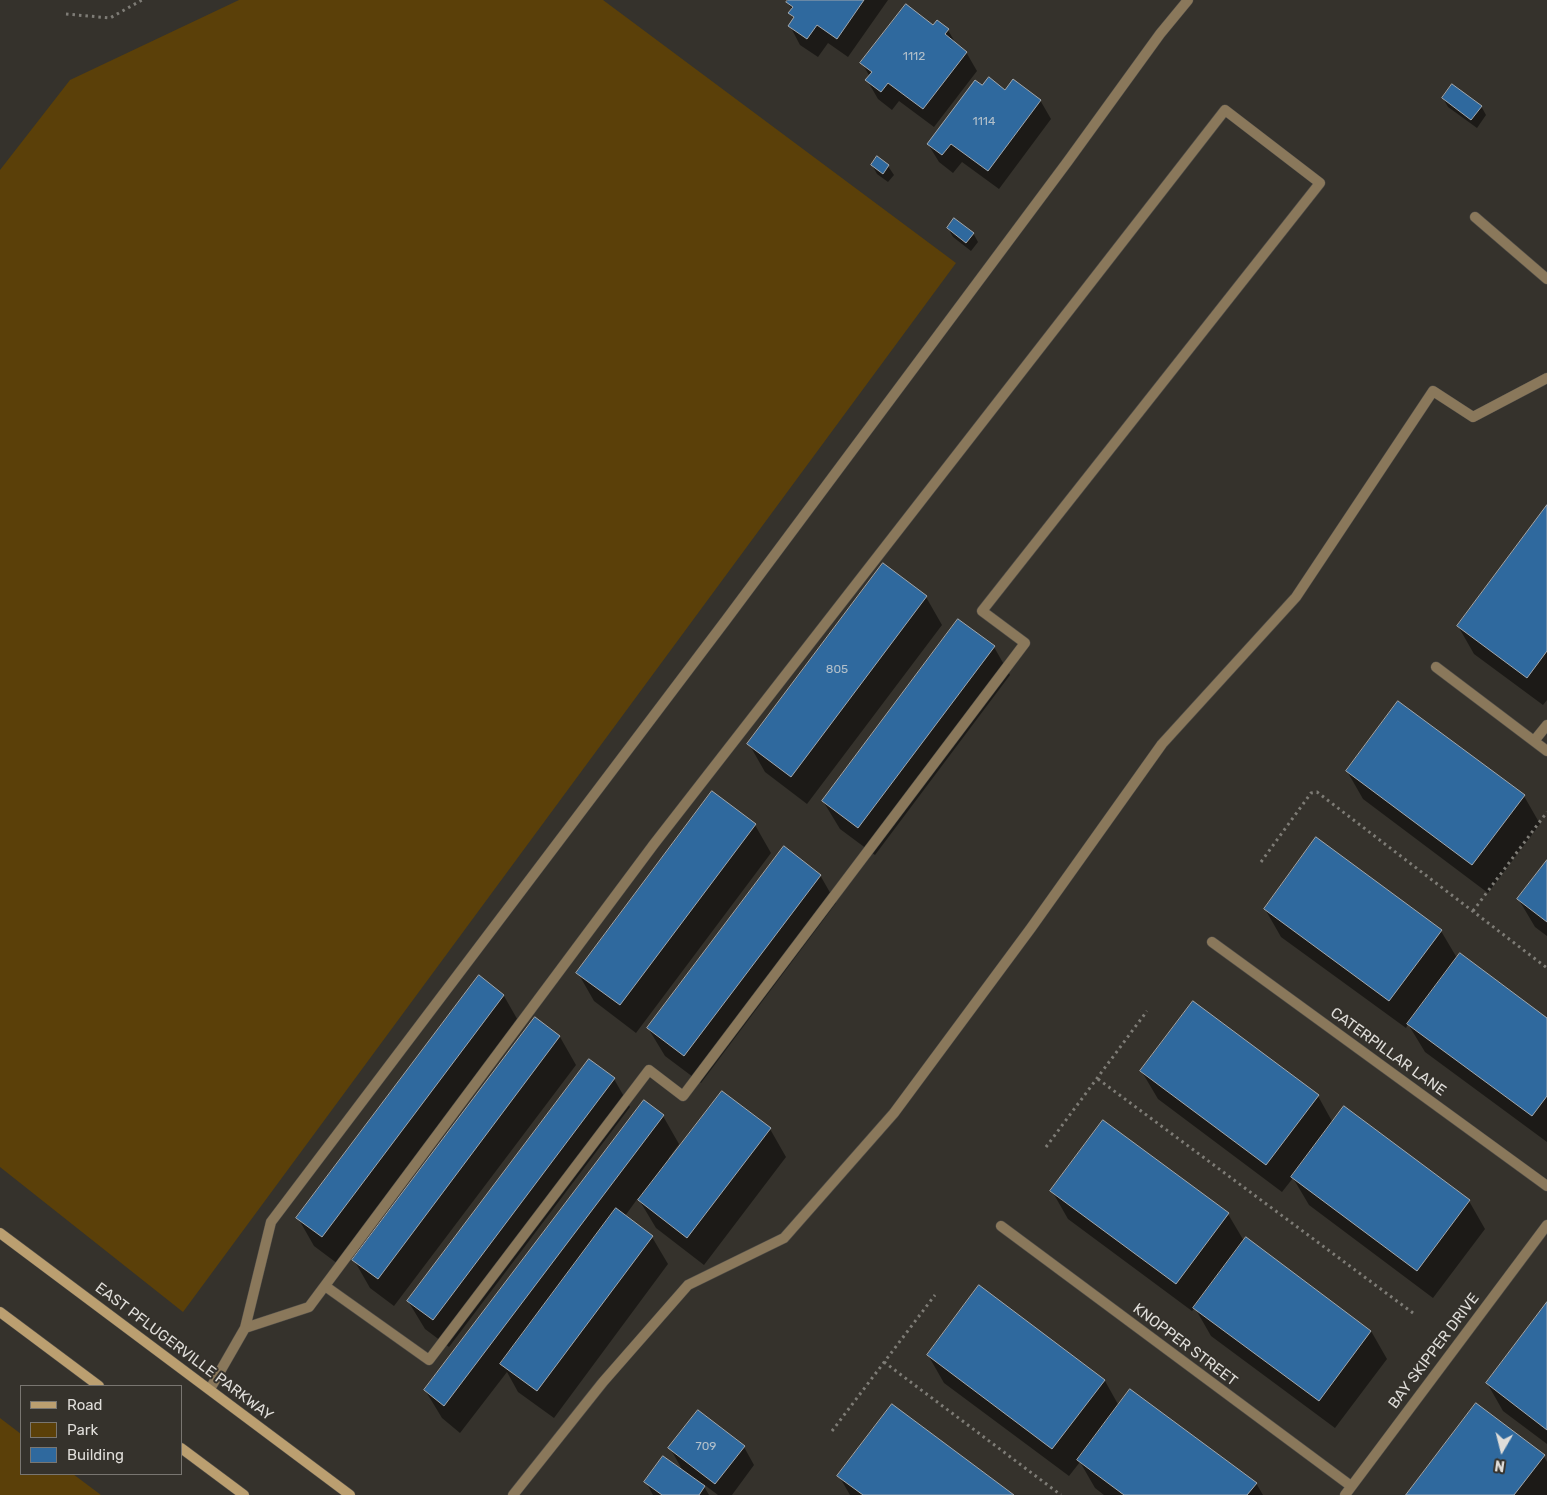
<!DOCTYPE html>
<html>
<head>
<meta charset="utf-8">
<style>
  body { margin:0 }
  #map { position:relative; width:1547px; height:1495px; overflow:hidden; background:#35322c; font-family:Rubik,sans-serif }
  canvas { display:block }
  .legend { position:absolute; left:20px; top:1385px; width:162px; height:90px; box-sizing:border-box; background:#35322c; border:1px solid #797671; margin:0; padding:6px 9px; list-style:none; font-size:15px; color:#dfddd9 }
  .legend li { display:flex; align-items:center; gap:10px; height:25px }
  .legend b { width:25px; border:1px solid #797671 }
  .north { position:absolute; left:1477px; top:1425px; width:50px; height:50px; -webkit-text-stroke:4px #35322c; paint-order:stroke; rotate:188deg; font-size:14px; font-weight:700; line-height:20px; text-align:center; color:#dfddd9 }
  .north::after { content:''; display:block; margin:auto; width:18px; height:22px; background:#dfddd9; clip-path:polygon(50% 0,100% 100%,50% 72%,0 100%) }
</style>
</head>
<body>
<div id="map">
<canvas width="1547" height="1495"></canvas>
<ul class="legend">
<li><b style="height:6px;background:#bb9f70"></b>Road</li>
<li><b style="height:14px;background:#5b4009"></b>Park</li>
<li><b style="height:14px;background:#2f699e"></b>Building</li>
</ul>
<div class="north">N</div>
</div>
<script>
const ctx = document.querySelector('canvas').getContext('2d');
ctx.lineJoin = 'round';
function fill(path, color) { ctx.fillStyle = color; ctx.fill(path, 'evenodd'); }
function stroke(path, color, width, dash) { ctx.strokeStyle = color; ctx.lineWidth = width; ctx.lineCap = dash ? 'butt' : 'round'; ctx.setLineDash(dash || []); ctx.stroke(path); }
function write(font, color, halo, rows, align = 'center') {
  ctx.font = font + ' Rubik,sans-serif'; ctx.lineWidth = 4; ctx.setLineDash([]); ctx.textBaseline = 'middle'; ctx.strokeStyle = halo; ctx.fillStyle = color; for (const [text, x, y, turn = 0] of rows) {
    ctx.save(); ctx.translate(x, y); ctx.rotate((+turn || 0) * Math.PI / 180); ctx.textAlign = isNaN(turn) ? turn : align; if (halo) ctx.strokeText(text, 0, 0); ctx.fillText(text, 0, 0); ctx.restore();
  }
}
fill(new Path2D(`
  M239 0H603L956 263 183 1312 0 1167V170L70 80Z
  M0 1418 21 1434V1474H73L101 1495H0Z`), '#5b4009');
fill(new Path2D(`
  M789 0H888L848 57 828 43 818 57 800 45 790 26 794 20 790 13 792 10 788 2Z
  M933 26 948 30 956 44 966 52 977 71 934 127 899 101 892 110 878 99 867 80 870 77 862 63Z
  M983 87 1040 100 1051 119 999 189 962 162 953 173 939 162 928 144Z
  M1443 98 1481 106 1486 115 1477 128 1448 107Z
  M872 165 888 166 894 175 888 182 877 174Z
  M948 228 973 233 978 242 971 251 953 237Z
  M1547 507V700L1543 705 1474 654 1458 626Z
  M926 597 942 625 807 804 765 772 749 744Z
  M994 647 1010 675 875 855 840 829 823 801Z
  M1347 771 1524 796 1540 824 1488 893 1363 799Z
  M755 825 771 853 636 1033 594 1001 578 973Z
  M1547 862V936L1535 927 1519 900Z
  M820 875 836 903 701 1083 665 1056 648 1028Z
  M1265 909 1441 931 1457 958 1547 1019V1142L1425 1052 1408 1024 1406 1028 1281 937Z
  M504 996 520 1024 338 1264 314 1246 298 1218Z
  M535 1019 560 1037 576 1065 394 1306 370 1288 354 1260Z
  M1142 1072 1318 1096 1333 1123 1469 1201 1485 1229 1433 1298 1309 1205 1293 1178 1282 1192 1158 1099Z
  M614 1079 630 1107 449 1347 425 1329 408 1301Z
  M722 1092 770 1129 786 1157 704 1265 656 1228 638 1198 625 1216 652 1237 668 1264 554 1418 518 1392 507 1372 460 1433 442 1418 425 1390 645 1102 663 1116 679 1144 668 1159 670 1161Z
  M1052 1191 1228 1214 1244 1241 1371 1331 1387 1359 1335 1428 1211 1336 1195 1308 1192 1311 1068 1219Z
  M980 1287 1105 1381 1119 1406 1256 1483 1263 1495H1104L1095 1488 1080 1462 1069 1476 944 1383 928 1355Z
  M1547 1304V1444L1503 1411 1487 1383Z
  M744 1447 754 1465 732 1495H718L702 1483 709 1495H653L646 1482 683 1471 670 1448Z
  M1544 1456 1547 1462V1495H1407Z
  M839 1476 1012 1495H850Z`), '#0007');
const building = new Path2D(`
  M788 0H864L837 39 817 25 807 39 788 26 794 17 788 13 793 7 786 2Z
  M906 4 933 25 937 20 949 29 945 34 967 52 923 109 888 83 881 92 865 80 872 72 860 63Z
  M989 77 1005 90 1013 79 1041 100 988 171 951 144 942 155 927 144 975 80 982 85Z
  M1452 84 1482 106 1471 120 1442 98Z
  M877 156 889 165 883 174 871 165Z
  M954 218 974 233 966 243 947 228Z
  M1547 505V651L1527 678 1457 626Z
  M883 563 927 596 791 777 747 744Z
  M958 619 995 646 858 828 822 801Z
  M1398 701 1525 795 1472 865 1346 771Z
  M712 791 756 824 620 1005 576 973Z
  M1316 837 1442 930 1389 1001 1264 909Z
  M784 846 821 875 684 1056 647 1028Z
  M1547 860V922L1517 899Z
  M1460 953 1547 1018V1096L1532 1116 1407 1024Z
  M479 975 504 995 322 1237 296 1218Z
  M1193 1001 1319 1095 1266 1165 1140 1071Z
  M535 1017 560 1036 378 1279 352 1260Z
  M589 1059 615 1078 433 1320 407 1301Z
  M722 1091 771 1128 687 1238 638 1200Z
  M644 1100 664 1115 444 1406 424 1390Z
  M1344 1106 1470 1200 1417 1271 1291 1177Z
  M1103 1120 1229 1213 1176 1284 1050 1191Z
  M616 1208 653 1236 537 1391 500 1364Z
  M1246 1237 1371 1331 1319 1401 1193 1308Z
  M979 1285 1105 1380 1052 1449 927 1355Z
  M1547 1302V1430L1486 1383Z
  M1130 1389 1257 1483 1247 1495H1124L1077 1460Z
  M1476 1403 1545 1455 1514 1495H1406Z
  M892 1404 1014 1495H863L837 1476Z
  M698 1410 745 1446 715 1484 668 1448Z
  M663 1456 705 1486 699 1495H662L644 1482Z`);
fill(building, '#2f699e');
stroke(building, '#a2a8ae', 1);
const lane = new Path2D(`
  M1475 217 1547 279
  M245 1328 309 1307 654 844 1225 110 1320 183 982 611 1025 643 683 1096 649 1070 429 1360 325 1286
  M210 1389 245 1328 271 1222 726 620 1068 161 1160 34 1188 0
  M513 1495 603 1382 688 1285 784 1238 894 1113 1031 928 1162 744 1296 597 1433 391 1473 417 1547 378`);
const street = new Path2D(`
  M1436 667 1547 751
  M1534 741 1547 725
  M1212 942 1547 1186
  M1001 1226 1351 1486
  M1345 1495 1547 1225`);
const secondary = new Path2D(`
  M0 1233 350 1495
  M0 1312 99 1386
  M181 1448 244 1495`);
stroke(lane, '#504d48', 11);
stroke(street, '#504d48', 11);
stroke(secondary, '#504d48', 11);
stroke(new Path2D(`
  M66 14 110 18 142 0
  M1261 862 1311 793 1317 792 1547 968
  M1473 911 1547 812
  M1098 1079 1413 1313
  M1046 1147 1147 1011
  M884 1362 1061 1495
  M832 1431 935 1295`), '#7e7c76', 3, [2.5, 4]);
stroke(lane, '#8a785b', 10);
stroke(street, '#8a785b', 10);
stroke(secondary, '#bb9f70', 10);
write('12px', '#b3c0ca', null, [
  ["1112",914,57],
  ["1114",984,122],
  ["805",837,670],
  ["709",706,1447]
]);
write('15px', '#dfddd9', '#35322c', [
  ["CATERPILLAR LANE",1388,1052,36],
  ["KNOPPER STREET",1185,1345,37],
  ["BAY SKIPPER DRIVE",1434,1351,-53],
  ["EAST PFLUGERVILLE PARKWAY",184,1352,37]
]);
</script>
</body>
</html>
